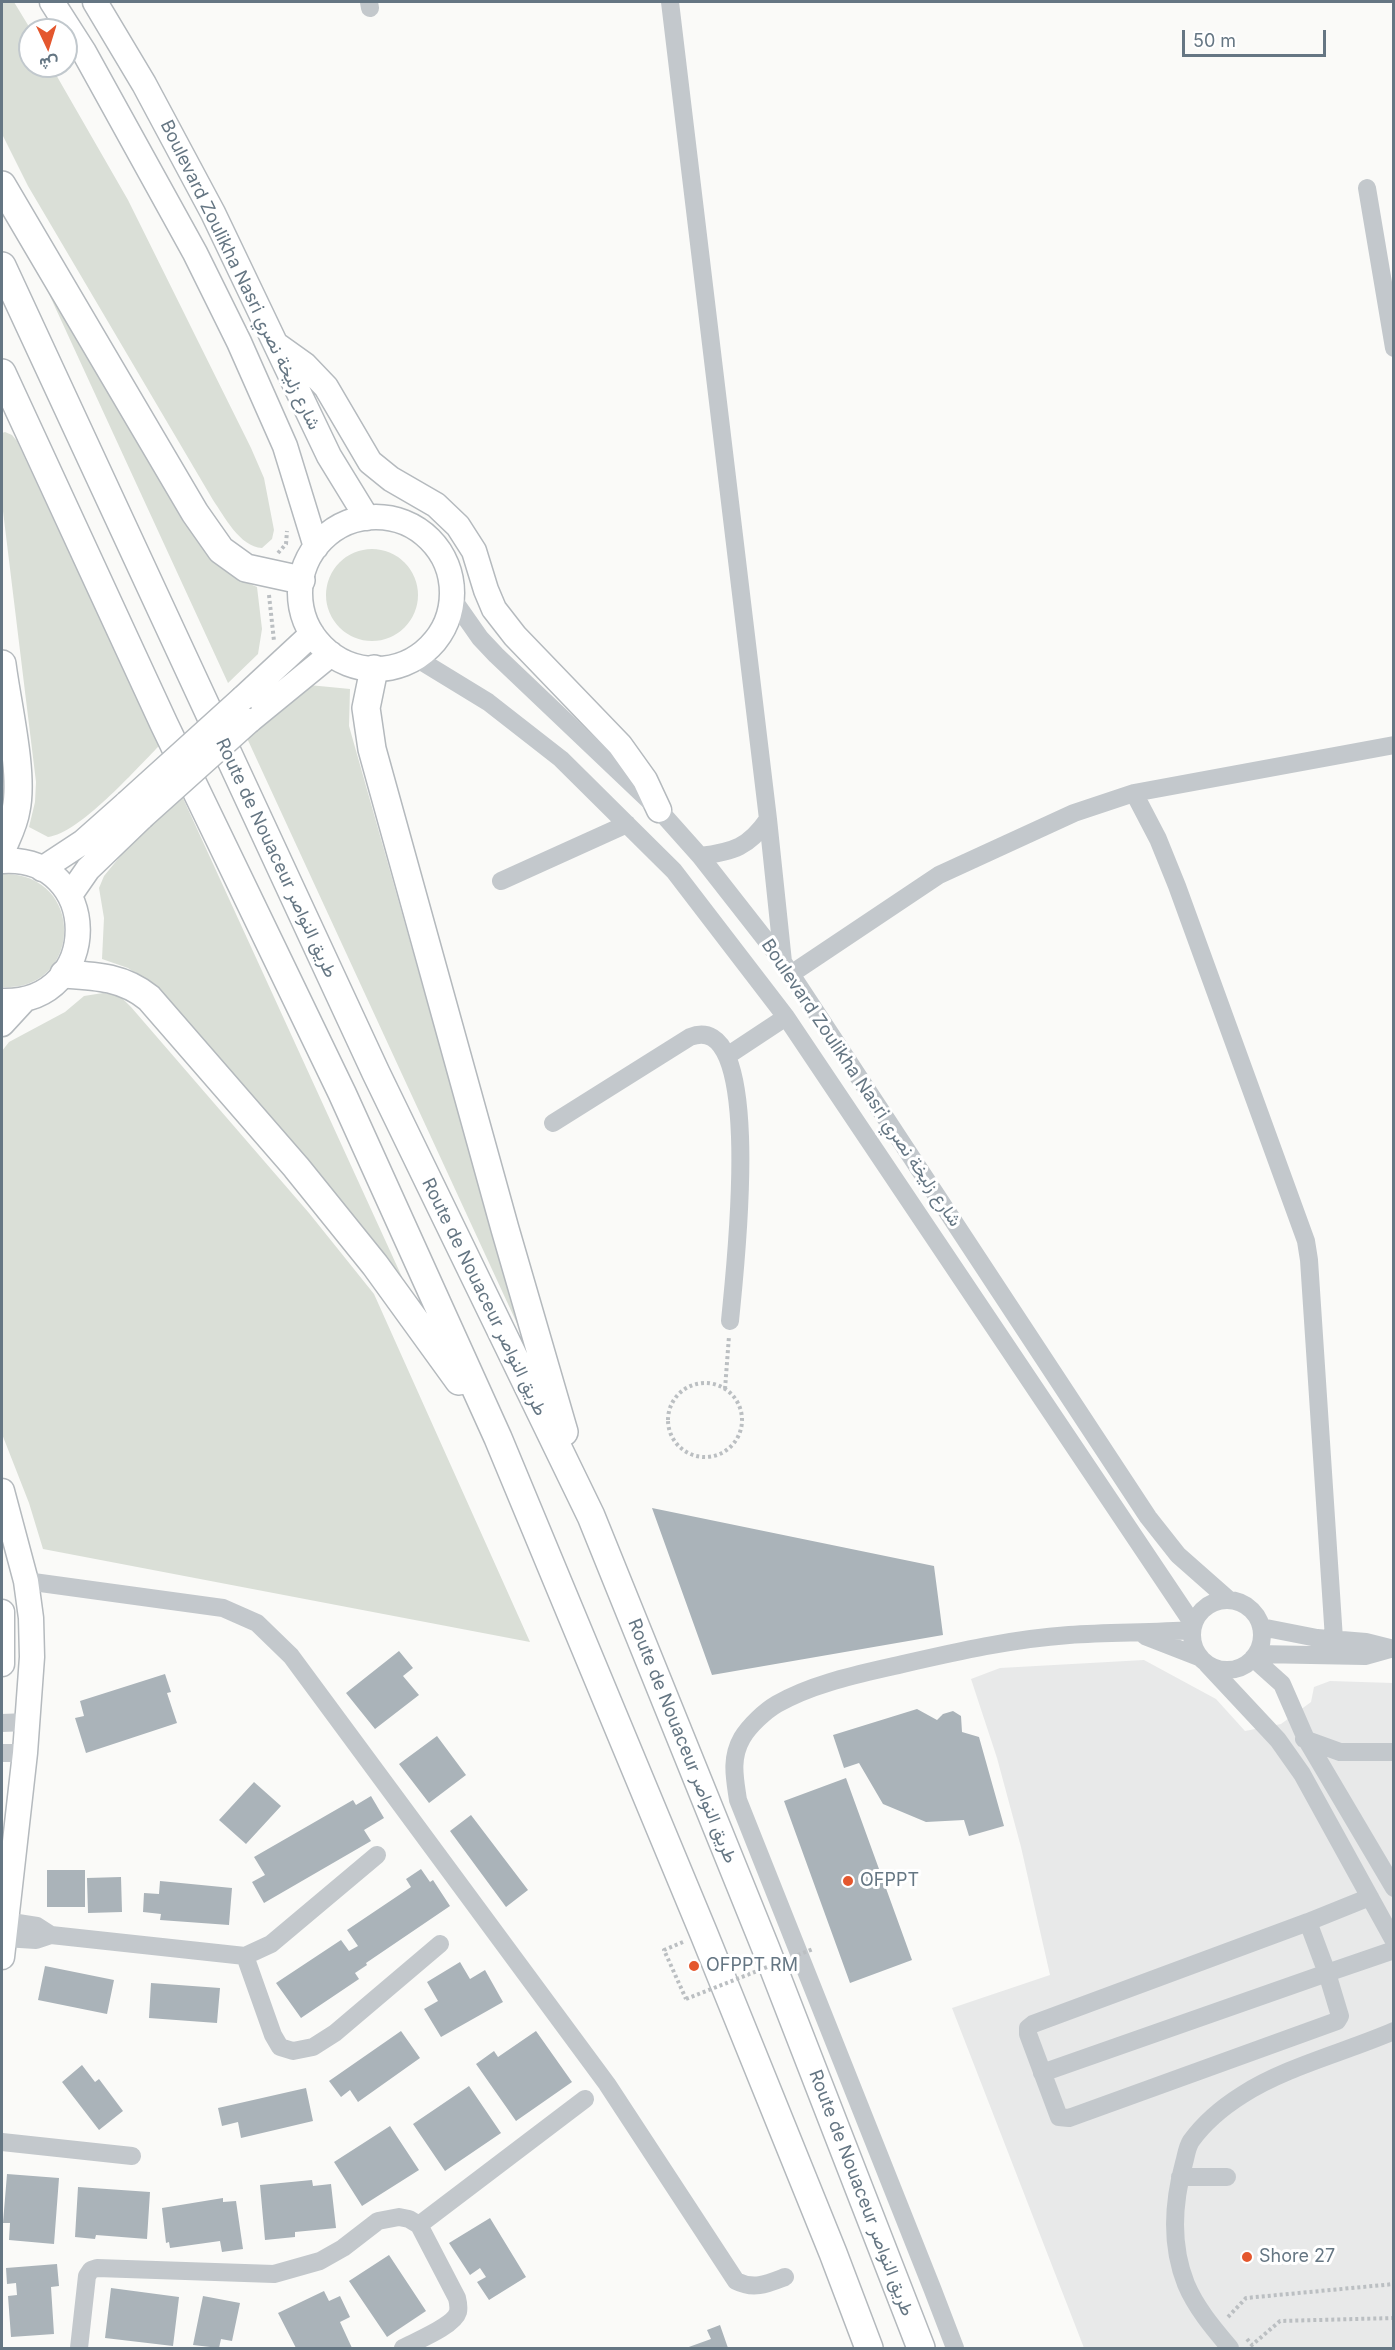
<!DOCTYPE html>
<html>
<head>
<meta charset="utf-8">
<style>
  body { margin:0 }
  #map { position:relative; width:1395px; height:2350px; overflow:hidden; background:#fafaf8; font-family:Inter,Vazirmatn,sans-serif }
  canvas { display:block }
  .frame { position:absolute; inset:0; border:3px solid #657683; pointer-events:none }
  .north { position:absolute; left:18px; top:18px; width:60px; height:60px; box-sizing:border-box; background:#fff; border:2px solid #c1c8cd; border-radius:50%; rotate:176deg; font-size:16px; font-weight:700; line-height:24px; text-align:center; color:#657683 }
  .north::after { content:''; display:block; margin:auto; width:21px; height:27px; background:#e4572e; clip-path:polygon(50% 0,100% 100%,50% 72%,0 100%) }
  .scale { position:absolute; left:1182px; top:30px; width:144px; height:27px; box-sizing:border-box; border:3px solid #657683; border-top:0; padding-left:8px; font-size:18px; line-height:21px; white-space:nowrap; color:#657683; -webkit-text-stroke:4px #fff; paint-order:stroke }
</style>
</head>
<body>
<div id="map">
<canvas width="1395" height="2350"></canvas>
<div class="frame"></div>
<div class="north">ش</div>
<div class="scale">50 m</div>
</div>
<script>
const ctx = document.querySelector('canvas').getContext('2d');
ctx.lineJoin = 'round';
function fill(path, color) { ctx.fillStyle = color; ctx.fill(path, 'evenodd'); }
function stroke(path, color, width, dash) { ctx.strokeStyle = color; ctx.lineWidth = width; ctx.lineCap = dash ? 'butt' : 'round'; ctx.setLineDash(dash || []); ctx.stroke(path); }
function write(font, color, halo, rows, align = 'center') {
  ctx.font = font + ' Inter,Vazirmatn,sans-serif'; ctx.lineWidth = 6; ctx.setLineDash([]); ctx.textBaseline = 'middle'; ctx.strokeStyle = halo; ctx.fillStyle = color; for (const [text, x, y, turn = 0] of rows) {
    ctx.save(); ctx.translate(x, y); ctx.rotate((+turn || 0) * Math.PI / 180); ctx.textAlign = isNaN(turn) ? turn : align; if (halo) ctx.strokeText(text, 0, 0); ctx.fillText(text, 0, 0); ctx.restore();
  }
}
fill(new Path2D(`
  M1144 1660 1216 1699 1245 1731 1281 1724 1311 1702 1314 1687 1330 1681 1393 1683V2348H1084L952 2008 1050 1975 1021 1847 997 1758 971 1679 1000 1668Z`), '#e8e9e9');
fill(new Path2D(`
  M2 2H14L31 30 30 66H51L128 200 251 448 264 478 274 530 272 539 262 548C240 547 224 516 213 500L28 186 2 134Z
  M38 270 218 564 236 578 257 587 262 629 258 654 228 683Z
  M5 432 12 435 17 441 159 746C135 770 80 833 48 837L29 827 35 802 36 782 2 503V433Z
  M326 595a46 46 0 1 1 92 0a46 46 0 1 1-92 0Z
  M309 685 350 689 349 726 520 1330 246 736Z
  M182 796 402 1277V1280L157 989 128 968 102 959 104 918 99 888 104 876 131 843Z
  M2 874C87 872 83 992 2 987Z
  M103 993 119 995 131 1007 309 1213 374 1294 530 1642 43 1549 29 1503 2 1434V1051L9 1042 65 1012 84 996Z`), '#dadfd7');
fill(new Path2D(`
  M652 1508 934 1566 943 1635 712 1675Z
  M399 1651 413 1668 403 1676 419 1695 375 1729 346 1693Z
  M165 1674 171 1692 167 1693 177 1723 86 1753 75 1718 84 1716 80 1701Z
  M917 1709 937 1720 943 1714 953 1711 961 1716 962 1732 979 1737 1004 1826 969 1836 964 1820 926 1822 883 1804 859 1763 844 1768 833 1735Z
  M437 1736 466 1775 429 1803 399 1764Z
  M846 1778 912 1960 850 1983 784 1801Z
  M254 1782 281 1806 246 1844 219 1820Z
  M371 1796 384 1818 364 1830 371 1841 264 1903 252 1882 265 1875 254 1857 353 1800 356 1805Z
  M471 1815 528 1890 506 1907 450 1831Z
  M421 1869 430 1882 433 1880 450 1906 366 1963 367 1965 355 1973 359 1979 301 2018 276 1983 341 1940 349 1951 358 1946 347 1930 411 1887 406 1879Z
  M47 1870H85V1907H47Z
  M121 1877 122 1912 88 1913 87 1878Z
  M160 1881 232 1888 229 1925 160 1920 161 1914 143 1912 144 1893 159 1894Z
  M460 1962 470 1979 485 1970 503 2002 441 2037 424 2009 438 2001 427 1982Z
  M45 1966 114 1980 107 2014 38 2000Z
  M151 1983 220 1988 217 2023 149 2018Z
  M401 2031 420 2058 358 2102 350 2090 341 2097 329 2081Z
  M536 2031 572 2082 516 2121 476 2064 494 2051 498 2057Z
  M82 2065 95 2082 99 2079 123 2111 99 2130 62 2082Z
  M469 2086 501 2133 445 2171 413 2124Z
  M306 2088 313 2121 241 2138 238 2122 222 2126 218 2108Z
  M390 2126 419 2170 362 2206 334 2162Z
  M7 2174 59 2178 54 2244 9 2240 10 2223H3Z
  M312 2180 313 2186 331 2184 336 2228 295 2232V2237L265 2240 260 2185Z
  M78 2187 150 2192 147 2239 96 2235 95 2239 75 2237Z
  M223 2198V2202L236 2201 243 2249 222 2252 220 2241 170 2248 169 2242 166 2243 162 2208Z
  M490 2218 526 2277 489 2300 477 2282 486 2277 480 2268 470 2275 449 2243Z
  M389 2255 426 2311 387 2337 349 2281Z
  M57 2264 59 2286 51 2287 54 2334 11 2337 8 2296 17 2295 16 2283 7 2284 6 2268Z
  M111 2288 179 2297 173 2346 105 2338Z
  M324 2291 329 2301 340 2296 350 2317 340 2322 352 2348H296L278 2313Z
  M203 2296 240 2303 232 2341 221 2339 219 2348 193 2345Z
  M720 2325 728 2348H686L711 2339 707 2330Z`), '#aab3b9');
const major = new Path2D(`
  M52 2 84 52 195 253 239 342 285 446 316 547
  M95 2 144 84 213 213 329 456 367 518
  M277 345 305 365 326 387 370 462 391 479 436 505 458 526 474 551 486 590 494 609 515 636 620 745 645 780 659 810
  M300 593a76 76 0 1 1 152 0a76 76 0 1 1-152 0Z
  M243 698 312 634
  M249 721 331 654
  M2 861C102 854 104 1004 2 1001
  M42 869 83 842 127 803
  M70 895 88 869 142 817
  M2 1024 25 999
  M2 1491 26 1581 31 1618 32 1657 25 1753 2 1957
  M2 1612V1664`);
const highway = new Path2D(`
  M2 185 195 513 221 550 246 568 301 580
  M2 266 376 1073 591 1516 766 1949 921 2348
  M2 373 164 724 342 1093 498 1438 704 1934 833 2253 869 2348
  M2 664C7 704 24 773 16 810 14 824 7 837 2 849
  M374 669 366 708 372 749 505 1229 564 1432
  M64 974C96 976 123 977 149 998L296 1167 375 1265 459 1381`);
stroke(major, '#b5babe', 27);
stroke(highway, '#b4b9bd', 30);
stroke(new Path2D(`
  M278 553 286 544 287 531
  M269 595 274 641
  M668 1420a37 37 0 1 1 74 0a37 37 0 1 1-74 0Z
  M725 1389 729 1336
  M683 1942 664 1950 686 1999
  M1228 2317 1246 2298 1394 2284
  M1247 2339 1252 2345 1280 2321 1394 2318`), '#bbbfc2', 4, [3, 3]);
stroke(new Path2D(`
  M369 2 370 8
  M670 2 768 819 783 962
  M1367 188 1394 348
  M452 598 480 638 496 655 659 810 700 856 783 962 1148 1517 1178 1555 1229 1600
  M416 658 488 702 561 759 674 871 786 1017 1193 1624
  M1134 793 1158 839 1177 886 1306 1241 1309 1260 1334 1639
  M700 856C733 852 749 847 768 819
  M501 881 627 824
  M791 974 939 875 1074 813 1134 793 1394 745
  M727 1056 786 1017
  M553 1123 690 1037C768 1006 733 1285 730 1321
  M26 1581 223 1608 257 1623 291 1656 607 2084 736 2281C754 2290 767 2284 785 2277
  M1192 1635a35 35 0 1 1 70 0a35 35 0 1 1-70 0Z
  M1261 1627 1317 1638 1366 1642 1394 1649
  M1145 1636 1199 1657
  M1257 1654 1365 1656 1390 1649
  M1253 1658 1282 1684 1306 1739 1394 1888
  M1207 1664 1278 1740 1302 1774 1394 1941
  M2 1723 27 1722
  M1304 1739 1340 1752H1394
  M2 1753H25
  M1370 1897 1308 1922 1033 2024 1028 2028V2034L1059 2117 1069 2118 1337 2021 1340 2016 1327 1973 1394 1950
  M5 1921 37 1926 51 1935 245 1956 271 1944 377 1855
  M4 1938 36 1940 51 1935
  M245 1956 273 2035 280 2047 293 2051 313 2047 335 2033 440 1944
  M1042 2073 1327 1973 1308 1922
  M2 2142 132 2156
  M1180 2177H1227
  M419 2225 585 2099
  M79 2348 87 2276 91 2270 97 2268 274 2274 320 2261 343 2248 378 2221 399 2217 409 2219 419 2225 457 2298C458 2302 459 2307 458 2312 454 2326 416 2341 403 2348
  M955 2348 932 2288 738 1800C735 1779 730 1759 742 1738 749 1726 765 1711 777 1704 812 1684 855 1675 894 1666 951 1653 1010 1639 1069 1635 1110 1632 1151 1633 1192 1630
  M1230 2348C1214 2329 1196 2308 1186 2284 1170 2244 1173 2203 1184 2163 1186 2156 1187 2147 1191 2141 1204 2123 1223 2107 1242 2095 1285 2067 1346 2052 1394 2031`), '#c3c8cc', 18);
stroke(major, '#fff', 24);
stroke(highway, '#fff', 27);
const majorBridge = new Path2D(`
  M127 803 243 698
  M142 817 249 721`);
stroke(majorBridge, '#b5babe', 27, []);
stroke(new Path2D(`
  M686 1999 813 1949`), '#bbbfc2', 4, [3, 3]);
stroke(majorBridge, '#fff', 24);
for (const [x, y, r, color] of [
  [848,1881,6,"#e4572e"],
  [694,1966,6,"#e4572e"],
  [1247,2257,6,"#e4572e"]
]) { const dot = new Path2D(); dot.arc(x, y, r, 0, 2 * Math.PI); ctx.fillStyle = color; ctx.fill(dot); stroke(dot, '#fff', 2); }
write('18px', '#657683', '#fff', [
  ["Boulevard Zoulikha Nasri شارع زليخة نصري",240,275,64],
  ["Route de Nouaceur طريق النواصر",276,858,65],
  ["Boulevard Zoulikha Nasri شارع زليخة نصري",861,1083,56],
  ["Route de Nouaceur طريق النواصر",484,1297,64],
  ["Route de Nouaceur طريق النواصر",682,1741,68],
  ["Route de Nouaceur طريق النواصر",861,2193,69]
]);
write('18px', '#657683', '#fff', [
  ["OFPPT",860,1881],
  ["OFPPT RM",706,1966],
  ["Shore 27",1259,2257]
], 'left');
</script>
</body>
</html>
